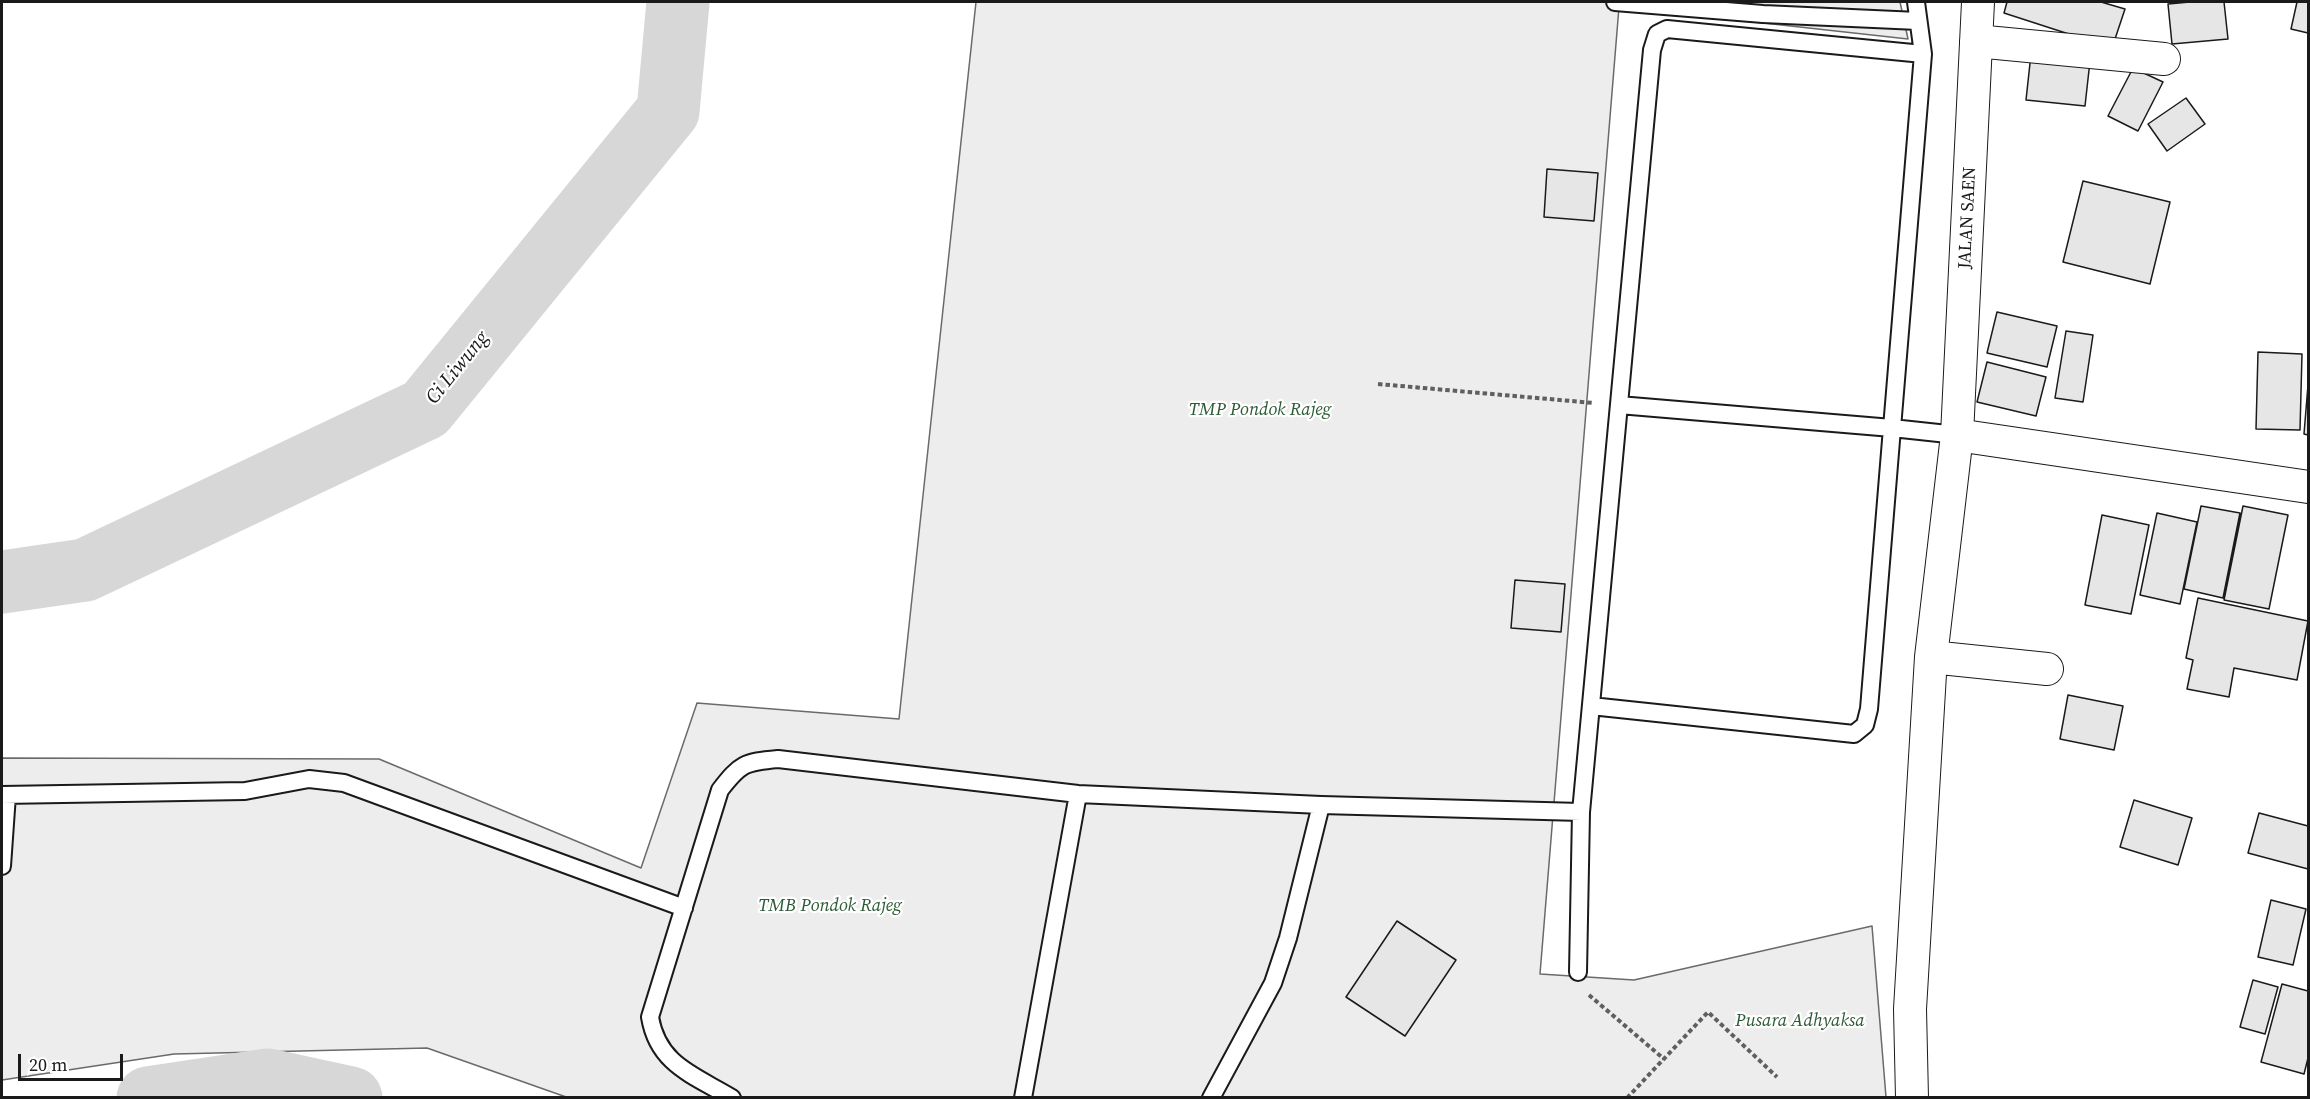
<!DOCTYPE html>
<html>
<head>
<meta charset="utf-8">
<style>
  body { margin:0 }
  #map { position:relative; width:2310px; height:1099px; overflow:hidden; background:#fff; font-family:"Source Serif 4",serif }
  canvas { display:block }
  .frame { position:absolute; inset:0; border:3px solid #1a1a1a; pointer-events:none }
  .scale { position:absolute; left:18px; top:1054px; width:105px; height:27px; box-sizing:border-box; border:3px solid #1a1a1a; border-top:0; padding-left:8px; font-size:18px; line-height:21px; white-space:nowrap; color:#1a1a1a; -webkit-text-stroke:4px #fff; paint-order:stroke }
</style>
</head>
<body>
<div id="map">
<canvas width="2310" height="1099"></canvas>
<div class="frame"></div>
<div class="scale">20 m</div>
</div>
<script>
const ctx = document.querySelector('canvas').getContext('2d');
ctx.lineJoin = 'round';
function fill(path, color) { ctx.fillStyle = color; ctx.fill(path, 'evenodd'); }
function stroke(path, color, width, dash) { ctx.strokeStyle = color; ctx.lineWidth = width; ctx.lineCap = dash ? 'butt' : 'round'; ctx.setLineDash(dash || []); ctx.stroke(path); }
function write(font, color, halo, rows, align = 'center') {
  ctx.font = font + ' "Source Serif 4",serif'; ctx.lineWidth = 4.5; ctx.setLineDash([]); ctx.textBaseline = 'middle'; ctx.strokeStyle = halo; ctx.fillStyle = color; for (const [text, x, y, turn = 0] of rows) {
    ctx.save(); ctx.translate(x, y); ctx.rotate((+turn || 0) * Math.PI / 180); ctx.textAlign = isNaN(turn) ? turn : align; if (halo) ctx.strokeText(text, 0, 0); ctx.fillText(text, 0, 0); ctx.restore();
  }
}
const green = new Path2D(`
  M976 2H1900L1908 39 1619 7 1540 974 1634 980 1872 926 1886 1097 569 1098 427 1048 174 1054 2 1080V758L379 759 641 868 697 703 899 719Z`);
fill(green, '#ededed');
stroke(green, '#6a6a6a', 1.5);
stroke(new Path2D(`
  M2 582 85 570 425 409 668 111 678 2
  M148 1098 268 1080 351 1098`), '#d7d7d7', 63);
const building = new Path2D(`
  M2007 2H2101L2125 9 2112 48 2004 13Z
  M2190 2H2224L2228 39 2172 44 2168 4Z
  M2297 2H2308V33L2291 29Z
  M2031 54 2090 61 2085 106 2026 100Z
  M2133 68 2163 82 2138 131 2108 116Z
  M2186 98 2205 124 2167 151 2148 124Z
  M1547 169 1598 173 1594 221 1544 217Z
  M2083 181 2170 202 2150 284 2063 262Z
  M1997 312 2057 326 2047 367 1987 353Z
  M2066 331 2093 335 2083 402 2055 398Z
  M2258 352 2302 354 2300 430 2256 429Z
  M1987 362 2046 377 2036 416 1977 402Z
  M2308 385V435L2304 434Z
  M2201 506 2240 513 2223 598 2184 589Z
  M2243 506 2288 515 2269 609 2224 600Z
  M2157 513 2197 522 2180 604 2140 595Z
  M2102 515 2149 525 2131 614 2085 605Z
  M1515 580 1565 584 1561 632 1511 628Z
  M2198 598 2308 621 2297 680 2234 668 2229 697 2187 689 2193 660 2186 658Z
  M2068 695 2123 706 2114 750 2060 739Z
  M2134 800 2192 818 2178 865 2120 847Z
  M2259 813 2308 826V869L2248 853Z
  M2271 900 2306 909 2293 965 2258 957Z
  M1397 921 1456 960 1405 1036 1346 997Z
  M2253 980 2278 987 2265 1034 2240 1027Z
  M2282 984 2308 991V1058L2304 1074 2261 1062Z`);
fill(building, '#e6e6e6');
stroke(building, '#1a1a1a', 1.5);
const service = new Path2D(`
  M1615 2 1763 14 1918 21
  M1916 2 1923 54 1892 428 1957 435
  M1591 706 1854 734 1865 725 1869 709 1892 428 1619 405
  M2 795 245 791 309 779 344 783 684 908
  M2 866 7 795
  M1578 972 1581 812 1652 50 1657 34 1667 29 1923 54
  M732 1098C694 1075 658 1065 650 1017L720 790C740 764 744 762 778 759L1078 794 1321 805 1581 812
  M1023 1098 1078 794
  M1211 1098 1273 983 1288 938 1321 805`);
const minor = new Path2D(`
  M1976 41 2164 59
  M1957 435 2308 487
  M1931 657 2047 669
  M1912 1098 1910 1009 1931 657 1957 435 1978 2`);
stroke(service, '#1a1a1a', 20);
stroke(minor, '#1a1a1a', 34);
stroke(new Path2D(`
  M1378 384 1594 403
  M1589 995 1664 1059
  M1627 1098 1708 1012 1777 1077`), '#5f5f5f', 4, [4.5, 3]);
stroke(service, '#fff', 16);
stroke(minor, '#fff', 32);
write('18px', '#1a1a1a', '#fff', [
  ["JALAN SAEN",1968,218,-87]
]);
write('italic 18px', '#2b5a34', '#fff', [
  ["TMP Pondok Rajeg",1260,410],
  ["TMB Pondok Rajeg",830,906],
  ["Pusara Adhyaksa",1800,1021]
]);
write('italic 20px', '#1a1a1a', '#fff', [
  ["Ci Liwung",458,368,-51]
]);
</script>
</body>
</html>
